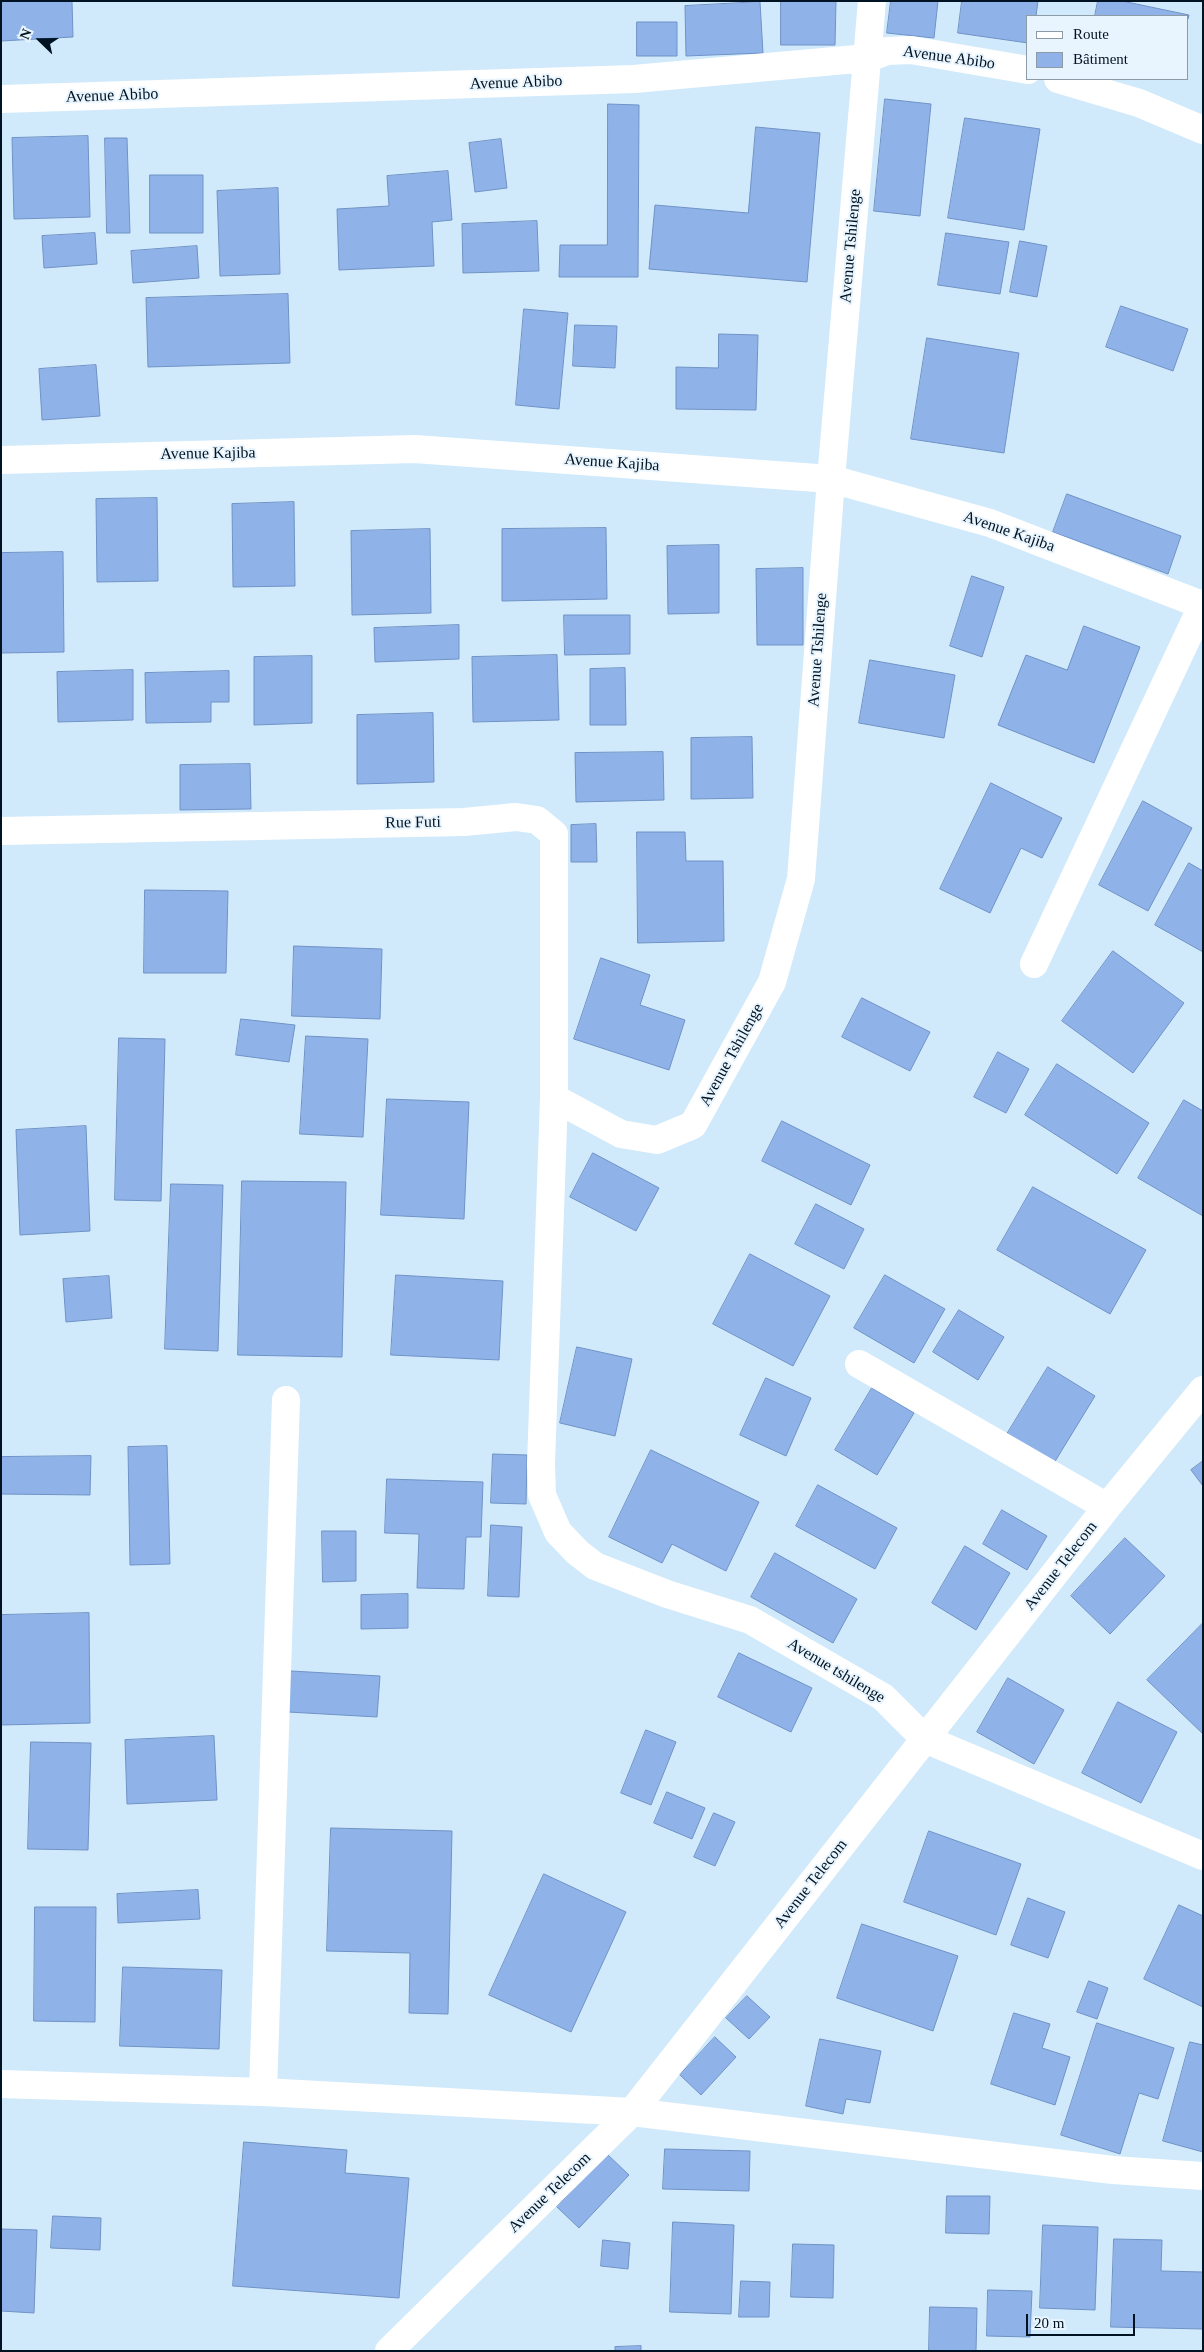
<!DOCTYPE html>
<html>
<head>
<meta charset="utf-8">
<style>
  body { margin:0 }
  #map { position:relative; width:1204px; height:2352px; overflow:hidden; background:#d1eafb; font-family:"Times New Roman",serif }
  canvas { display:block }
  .frame { position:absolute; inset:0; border:2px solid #001322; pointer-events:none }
  .legend { position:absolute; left:1026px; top:15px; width:162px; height:65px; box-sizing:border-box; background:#e9f5fe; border:1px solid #8c9ba6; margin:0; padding:6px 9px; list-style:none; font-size:15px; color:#001322 }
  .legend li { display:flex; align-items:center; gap:10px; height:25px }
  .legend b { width:25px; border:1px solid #8c9ba6 }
  .north { position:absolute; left:15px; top:15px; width:50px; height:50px; -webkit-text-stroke:4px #e9f5fe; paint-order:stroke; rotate:292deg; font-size:14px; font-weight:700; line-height:20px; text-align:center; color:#001322 }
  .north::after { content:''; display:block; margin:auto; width:18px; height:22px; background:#001322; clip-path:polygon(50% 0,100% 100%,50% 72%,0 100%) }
  .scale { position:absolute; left:1026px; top:2314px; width:109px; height:22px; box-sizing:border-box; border:2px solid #001322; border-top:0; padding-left:6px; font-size:15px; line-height:18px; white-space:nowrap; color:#001322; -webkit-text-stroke:4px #e9f5fe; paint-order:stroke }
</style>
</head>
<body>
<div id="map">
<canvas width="1204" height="2352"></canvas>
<div class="frame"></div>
<ul class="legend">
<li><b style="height:6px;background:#fff"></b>Route</li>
<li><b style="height:14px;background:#8fb3e9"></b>Bâtiment</li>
</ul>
<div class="north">N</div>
<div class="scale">20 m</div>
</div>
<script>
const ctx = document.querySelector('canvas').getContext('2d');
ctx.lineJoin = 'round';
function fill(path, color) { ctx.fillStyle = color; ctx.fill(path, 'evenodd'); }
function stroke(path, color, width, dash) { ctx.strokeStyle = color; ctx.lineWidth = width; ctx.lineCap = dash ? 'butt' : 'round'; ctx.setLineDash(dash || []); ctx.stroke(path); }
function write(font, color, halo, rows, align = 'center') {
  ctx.font = font + ' "Times New Roman",serif'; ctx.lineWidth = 4; ctx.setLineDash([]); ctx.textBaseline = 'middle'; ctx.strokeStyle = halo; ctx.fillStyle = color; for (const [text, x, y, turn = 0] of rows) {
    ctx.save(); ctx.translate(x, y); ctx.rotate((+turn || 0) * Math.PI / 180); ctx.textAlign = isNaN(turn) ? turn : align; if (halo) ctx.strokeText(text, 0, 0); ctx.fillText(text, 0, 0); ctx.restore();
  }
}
const building = new Path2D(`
  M1 1H72L73 37 1 41Z
  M781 1H836L835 45H781Z
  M891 1H938L934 38 887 33Z
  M962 1H1038L1036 16H1028V43L958 33Z
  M1098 1H1122L1189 15 1188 19V16H1095Z
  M760 2 763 53 686 56 685 6Z
  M637 22H677V56H637Z
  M885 99 931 104 920 216 874 211Z
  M608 104 639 105 638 277H559L560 245H607Z
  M965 118 1040 129 1024 230 948 218Z
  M756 127 820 133 807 282 649 269 655 205 748 213Z
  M88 136 90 217 14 219 12 138Z
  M105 138H127L130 233H107Z
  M501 139 507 188 475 192 469 143Z
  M448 171 452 220 432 222 434 266 339 270 337 209 389 206 387 176Z
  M150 175H203V233H150Z
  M278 188 280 274 220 276 217 191Z
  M537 221 539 271 463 273 462 224Z
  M95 233 97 264 44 268 42 236Z
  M946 233 1009 242 1000 294 938 285Z
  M1020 241 1047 246 1037 297 1010 292Z
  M197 246 199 278 133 283 131 251Z
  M288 294 290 363 148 367 146 298Z
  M1121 306 1188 329 1173 371 1106 347Z
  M524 309 568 313 559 409 516 405Z
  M575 325 617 326 615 368 573 366Z
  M719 334 758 335 756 410 676 409V367L718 368Z
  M927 338 1019 353 1004 453 911 439Z
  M96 365 100 416 42 420 39 369Z
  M1067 494 1181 536 1168 574 1053 532Z
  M157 498 158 581 97 582 96 499Z
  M294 502 295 586 233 587 232 504Z
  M606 528 607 599 502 601V529Z
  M430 529 431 613 352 615 351 531Z
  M719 545V613L668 614 667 546Z
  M63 552 64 652 1 653V553Z
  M803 568V645H757L756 569Z
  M972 576 1004 587 982 657 950 646Z
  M564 615H630V654L565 655Z
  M459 625V659L375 662 374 628Z
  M1084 626 1140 647 1094 763 998 725 1026 655 1067 670Z
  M557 655 559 720 473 722 472 657Z
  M312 656V723L254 725V657Z
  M870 660 955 675 944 738 859 723Z
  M625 668 626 725H590V669Z
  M133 670V720L58 722 57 672Z
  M229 671V702H211V722L146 723 145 673Z
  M433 713 434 782 357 784V715Z
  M752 737 753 798 691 799V738Z
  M663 752 664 800 576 802 575 753Z
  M250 764 251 809 180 810V765Z
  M991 783 1062 818 1042 858 1021 848 990 913 940 889Z
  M1143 801 1192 828 1148 911 1099 885Z
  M596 824 597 862H571V825Z
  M637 832H685L686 861H723L724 941 638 943Z
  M1189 863 1203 871V952L1155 925Z
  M145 890 228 891 226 973H144Z
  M294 946 382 949 380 1019 292 1016Z
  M1113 951 1184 1003 1133 1073 1062 1021Z
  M601 958 650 975 640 1005 685 1020 669 1070 574 1039Z
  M862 998 930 1032 910 1071 842 1037Z
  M241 1019 295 1025 289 1062 236 1055Z
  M306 1036 368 1039 363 1137 300 1134Z
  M119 1038 165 1039 161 1201 115 1200Z
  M998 1052 1029 1069 1006 1113 974 1097Z
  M1057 1064 1149 1123 1117 1174 1025 1115Z
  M387 1099 469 1102 464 1219 381 1215Z
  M1184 1100 1203 1111V1216L1138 1178Z
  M782 1121 870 1165 851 1205 762 1161Z
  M86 1126 90 1231 20 1235 16 1130Z
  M593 1153 659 1188 636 1231 570 1197Z
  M242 1181 346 1182 342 1357 238 1355Z
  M171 1184 223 1185 218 1351 165 1349Z
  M1033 1187 1146 1250 1110 1314 997 1250Z
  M816 1204 864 1229 844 1269 795 1244Z
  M750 1254 830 1296 793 1366 713 1324Z
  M396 1275 503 1281 499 1360 391 1355Z
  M885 1275 945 1309 914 1363 854 1328Z
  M109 1276 112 1318 66 1322 63 1279Z
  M959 1310 1004 1337 978 1380 933 1352Z
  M577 1347 632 1359 615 1436 560 1423Z
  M1048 1367 1095 1396 1051 1468 1004 1439Z
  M766 1378 811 1398 786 1456 740 1435Z
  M872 1388 914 1413 877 1475 835 1450Z
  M167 1446 170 1564 130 1565 128 1447Z
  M651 1450 759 1502 726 1571 672 1544 662 1563 609 1537Z
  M493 1454 527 1455 526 1504 491 1503Z
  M91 1456 90 1495 1 1494V1457Z
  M1203 1461V1486L1191 1470Z
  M387 1479 483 1482 481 1537H466L464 1589 417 1588 419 1534 385 1533Z
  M818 1485 897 1528 875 1569 796 1526Z
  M1002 1510 1047 1536 1027 1570 983 1544Z
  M491 1525 522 1527 519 1597 488 1596Z
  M322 1531H356V1581L323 1582Z
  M1125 1538 1165 1576 1110 1634 1071 1596Z
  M965 1546 1010 1573 976 1630 932 1603Z
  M775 1553 857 1599 833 1643 751 1597Z
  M408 1594V1628L361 1629V1595Z
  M89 1613 90 1723 1 1725V1615Z
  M1203 1623V1734L1147 1680Z
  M739 1653 812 1688 791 1732 718 1697Z
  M291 1671 380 1676 377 1717 288 1712Z
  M1008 1678 1064 1710 1034 1764 977 1732Z
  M1118 1702 1177 1732 1141 1803 1082 1773Z
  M646 1730 676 1742 651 1805 621 1793Z
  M214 1736 217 1800 127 1804 125 1740Z
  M31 1742 91 1743 88 1850 28 1849Z
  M667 1792 705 1808 692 1839 654 1823Z
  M714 1813 735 1822 715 1866 694 1857Z
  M331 1828 452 1831 448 2014 409 2013 410 1953 327 1951Z
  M929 1831 1021 1864 996 1935 904 1902Z
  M544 1874 626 1912 571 2032 489 1995Z
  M198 1890 200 1919 118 1923 117 1894Z
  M1028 1898 1065 1912 1048 1958 1011 1945Z
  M1179 1905 1203 1916V2007L1144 1979Z
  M35 1907H96L95 2022 34 2021Z
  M862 1924 958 1956 933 2031 837 1998Z
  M123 1967 222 1970 219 2049 120 2046Z
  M1089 1981 1108 1988 1097 2019 1077 2012Z
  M747 1996 770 2017 749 2039 726 2018Z
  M1014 2013 1050 2024 1042 2048 1070 2057 1055 2105 991 2084Z
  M1097 2023 1174 2048 1158 2099 1139 2093 1120 2154 1061 2135Z
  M715 2037 736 2057 701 2095 680 2075Z
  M820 2039 881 2051 870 2103 846 2099 843 2114 806 2106Z
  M1190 2042 1203 2045V2152L1163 2141Z
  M244 2142 347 2150 345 2173 409 2178 399 2298 233 2286Z
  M665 2149 750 2151 749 2191 663 2189Z
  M607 2154 629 2175 579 2228 557 2207Z
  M947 2196H990L989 2234 946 2233Z
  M53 2216 101 2218 100 2250 51 2248Z
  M673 2222 734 2225 731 2314 670 2312Z
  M1043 2225 1098 2227 1095 2310 1040 2308Z
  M1 2229 37 2230 34 2313 1 2311Z
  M1114 2239 1162 2240 1161 2271 1203 2272V2329L1111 2327Z
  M603 2240 630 2243 628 2269 601 2266Z
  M793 2244 834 2245 833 2298 791 2297Z
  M741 2281 770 2282 769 2317H739Z
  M988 2290 1032 2291 1030 2337 987 2336Z
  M930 2307 977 2308 976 2351H929Z
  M641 2346V2351H615V2347Z`);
fill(building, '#8fb3e9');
stroke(building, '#6f92c6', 1);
stroke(new Path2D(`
  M1058 79 1139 103 1203 130
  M1 99 634 79 868 58 887 51 911 50 1028 70
  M1 460 415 449 831 479 990 523 1202 605
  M1 831 464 822 516 817 537 820 554 834V1098L541 1464 542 1495 558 1532 577 1552 595 1566 667 1594 750 1620 883 1697 925 1739 1203 1856
  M1034 964 1203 604
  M554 1098 621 1134 657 1140 693 1125 772 982 801 879 831 479 872 1
  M859 1364 1107 1507
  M1 2084 263 2092 632 2112 1113 2170 1203 2176
  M263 2092 286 1400
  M389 2351 632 2112 1107 1507 1203 1390`), '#fff', 28);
write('16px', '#001322', '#e9f5fe', [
  ["Avenue Abibo",949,58,8],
  ["Avenue Abibo",516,83,-2],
  ["Avenue Abibo",112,96,-2],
  ["Avenue Tshilenge",851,246,-85],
  ["Avenue Kajiba",208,454,-1],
  ["Avenue Kajiba",612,463,4],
  ["Avenue Kajiba",1009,532,19],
  ["Avenue Tshilenge",818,650,-86],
  ["Rue Futi",413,823,-1],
  ["Avenue Tshilenge",732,1055,-61],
  ["Avenue Telecom",1061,1566,-52],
  ["Avenue tshilenge",836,1671,31],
  ["Avenue Telecom",811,1884,-52],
  ["Avenue Telecom",550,2193,-44]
]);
</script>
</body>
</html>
